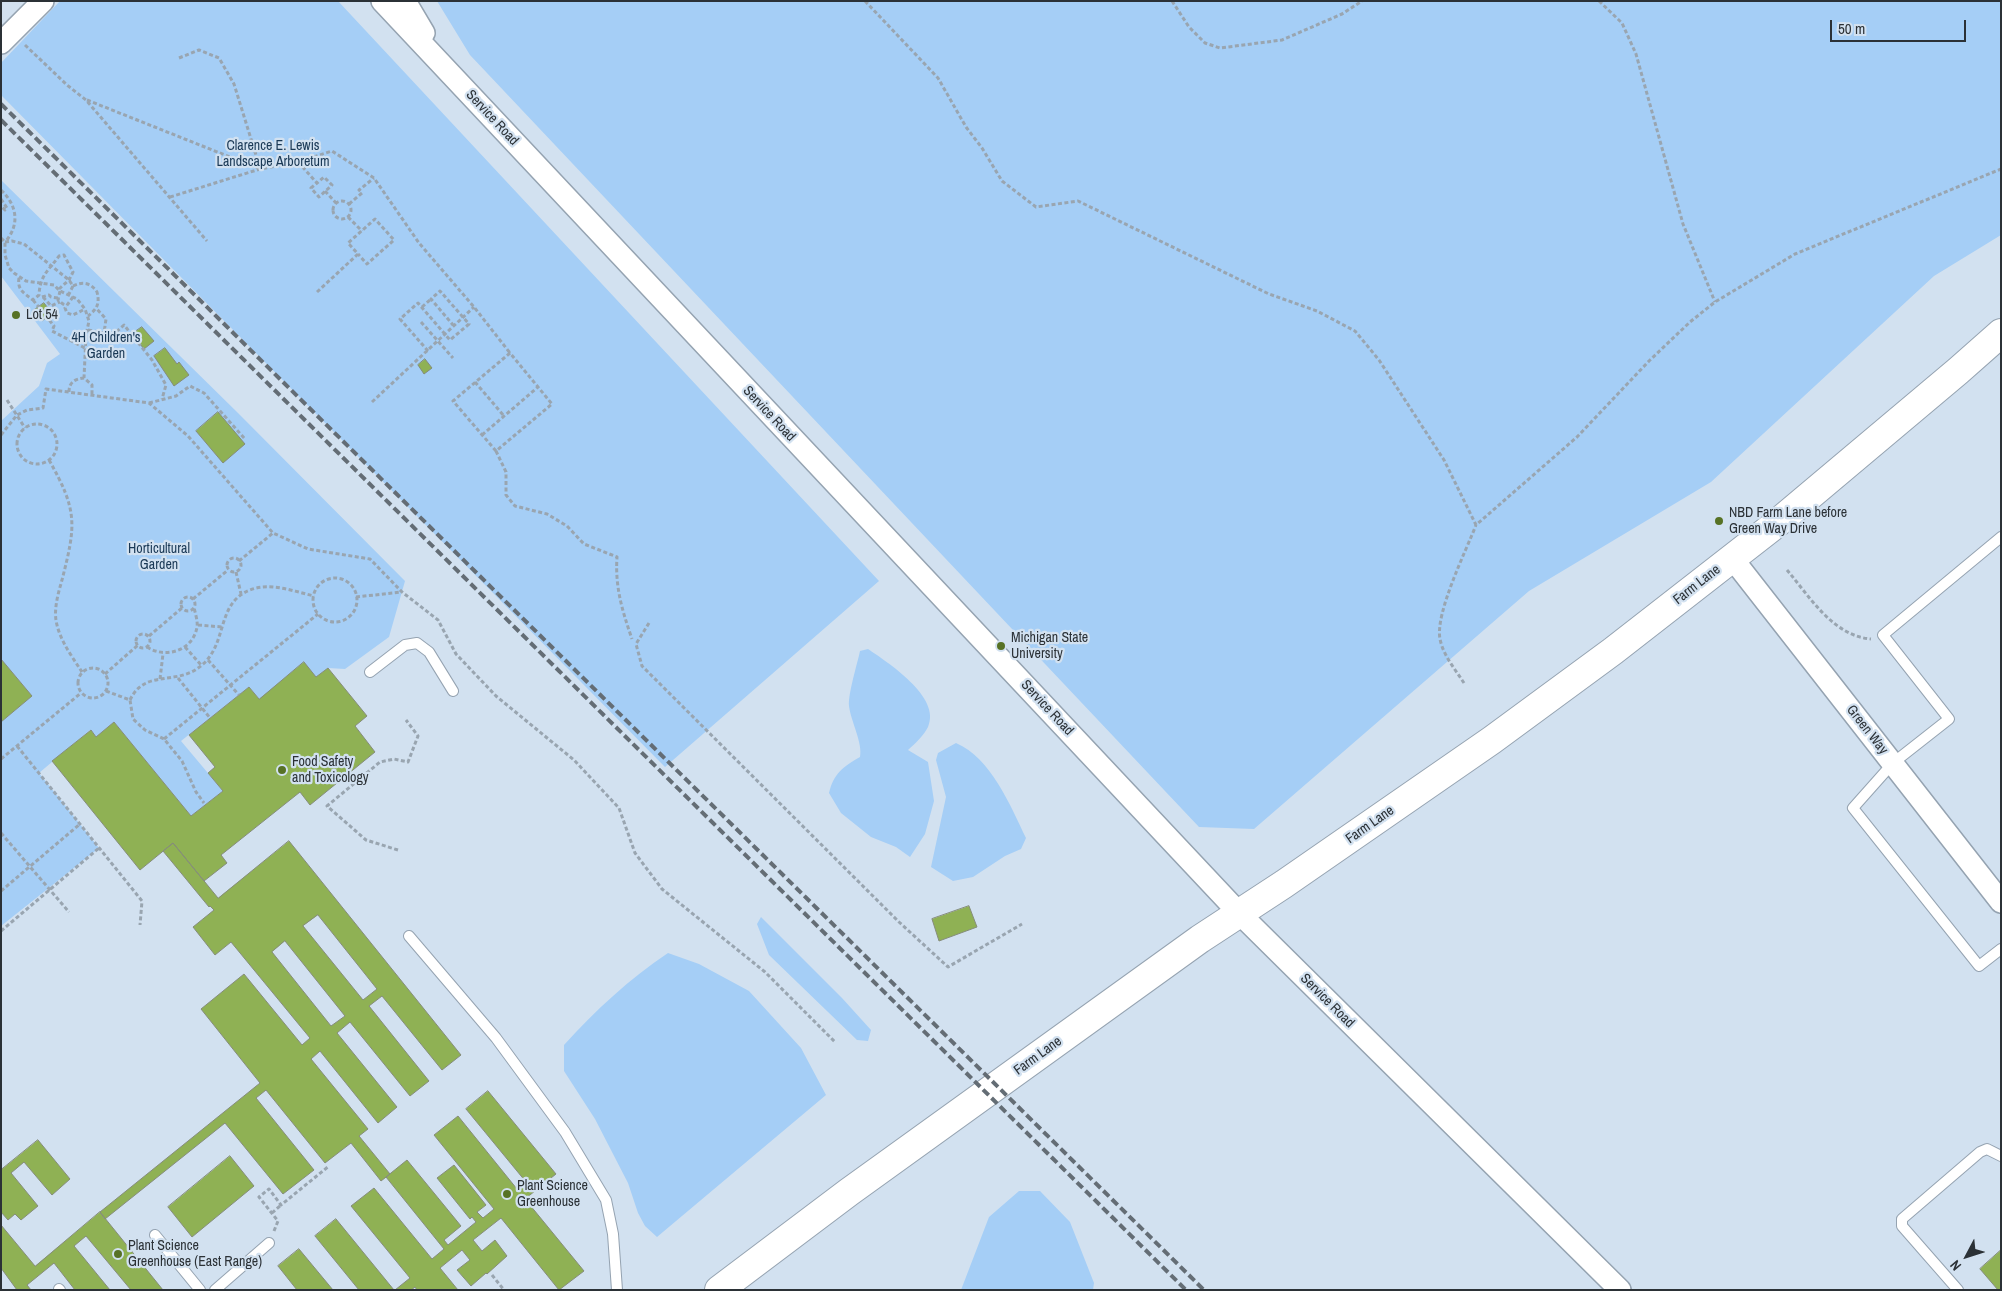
<!DOCTYPE html>
<html>
<head>
<meta charset="utf-8">
<style>
  body { margin:0 }
  #map { position:relative; width:2002px; height:1291px; overflow:hidden; background:#d2e1f0; font-family:"Archivo Narrow",sans-serif }
  canvas { display:block }
  .frame { position:absolute; inset:0; border:2px solid #2b3136; pointer-events:none }
  .north { position:absolute; left:1942px; top:1231px; width:50px; height:50px; -webkit-text-stroke:4px #d2e1f0; paint-order:stroke; rotate:230deg; font-size:14px; font-weight:700; line-height:20px; text-align:center; color:#2b3136 }
  .north::after { content:''; display:block; margin:auto; width:18px; height:22px; background:#2b3136; clip-path:polygon(50% 0,100% 100%,50% 72%,0 100%) }
  .scale { position:absolute; left:1830px; top:20px; width:136px; height:22px; box-sizing:border-box; border:2px solid #2b3136; border-top:0; padding-left:6px; font-size:15px; line-height:18px; white-space:nowrap; color:#2b3136; -webkit-text-stroke:4px #d2e1f0; paint-order:stroke }
</style>
</head>
<body>
<div id="map">
<canvas width="2002" height="1291"></canvas>
<div class="frame"></div>
<div class="north">N</div>
<div class="scale">50 m</div>
</div>
<script>
const ctx = document.querySelector('canvas').getContext('2d');
ctx.lineJoin = 'round';
function fill(path, color) { ctx.fillStyle = color; ctx.fill(path, 'evenodd'); }
function stroke(path, color, width, dash) { ctx.strokeStyle = color; ctx.lineWidth = width; ctx.lineCap = dash ? 'butt' : 'round'; ctx.setLineDash(dash || []); ctx.stroke(path); }
function write(font, color, halo, rows, align = 'center') {
  ctx.font = font + ' "Archivo Narrow",sans-serif'; ctx.lineWidth = 4.5; ctx.setLineDash([]); ctx.textBaseline = 'middle'; ctx.strokeStyle = halo; ctx.fillStyle = color; for (const [text, x, y, turn = 0] of rows) {
    ctx.save(); ctx.translate(x, y); ctx.rotate((+turn || 0) * Math.PI / 180); ctx.textAlign = isNaN(turn) ? turn : align; if (halo) ctx.strokeText(text, 0, 0); ctx.fillText(text, 0, 0); ctx.restore();
  }
}
fill(new Path2D(`
  M60 1H338L879 581 665 767 1 95V63Z
  M437 1H2001V235L1934 276 1711 482 1529 591 1254 829 1199 827 470 55Z
  M1 180 238 413 405 581 389 637 345 669 328 668 316 677 259 699 249 687 181 741 223 791 191 816 114 722 96 737 90 730 39 773 99 848 1 926V722L32 696 1 659V421L39 386 47 363 60 354 1 276Z
  M868 649C887 662 942 697 928 727 924 735 915 744 908 750L928 762 934 801 925 834 910 857 896 847 871 837 841 813 829 793C834 773 843 767 860 757 863 743 851 722 849 706 848 694 857 665 860 651Z
  M956 743C991 758 1010 805 1026 838L1021 849 1005 856 973 877 953 881 931 867 946 797 936 760 938 753Z
  M761 917 842 998 871 1030 868 1041 857 1040 769 955 757 924Z
  M668 953 699 964 749 991 801 1048 826 1095 657 1237 645 1226 638 1213 628 1183 595 1119 564 1071V1045C596 1010 629 979 668 953Z
  M1019 1191H1040L1070 1222 1094 1283 1093 1290H961L989 1217Z`), '#a5cef6');
const building = new Path2D(`
  M44 303 52 313 42 321 33 311Z
  M142 327 154 341 144 349 132 334Z
  M165 348 177 364 179 362 189 375 174 386 154 356Z
  M425 359 432 368 424 374 418 365Z
  M218 412 245 444 223 463 196 431Z
  M1 659 32 696 1 722Z
  M304 662 316 677 328 668 367 716 355 726 375 752 310 805 300 792 221 855 227 863 204 881 173 843 140 870 52 761 91 730 96 737 114 722 191 816 223 791 208 773 215 767 189 735 249 687 259 699Z
  M289 841 461 1055 442 1070 382 996 369 1006 429 1081 410 1096 350 1022 337 1033 397 1107 378 1123 320 1051 311 1059 368 1129 359 1136 390 1174 381 1181 351 1143 325 1163 266 1090 256 1098 314 1170 283 1194 225 1123 105 1219 100 1212 260 1083 201 1009 244 974 302 1045 310 1038 231 942 215 955 193 927 214 910 210 906 209 907 163 851 173 843 218 898ZM318 915 377 989 363 1000 303 926ZM285 941 345 1016 331 1026 272 952Z
  M969 906 977 927 939 941 932 919Z
  M488 1091 556 1174 525 1199 584 1271 559 1290 501 1218 473 1240 482 1251 495 1240 507 1256 487 1274 486 1273 471 1286 457 1270 470 1260 462 1250 440 1268 458 1290H417L415 1287 411 1290H395L410 1278 351 1206 374 1188 432 1259 444 1249 386 1177 407 1160 461 1226 444 1240 448 1245 476 1222 472 1217 470 1219 437 1178 454 1165 486 1205 477 1212 483 1218 494 1209 434 1135 458 1116 517 1189 526 1182 466 1109Z
  M38 1140 70 1179 52 1195 24 1162 11 1173 38 1206 21 1220 15 1214 8 1220 1 1212V1170Z
  M230 1156 254 1186 192 1237 168 1207Z
  M100 1212 163 1290H131L86 1236 74 1246 110 1290H75L54 1263 27 1285 31 1290H17L1 1268V1225L35 1266Z
  M336 1219 394 1290H359L315 1236Z
  M299 1249 333 1290H297L278 1266Z
  M2001 1250V1290H1998L1980 1269Z`);
fill(building, '#8fb154');
stroke(building, '#858c7b', 1);
const lane = new Path2D(`
  M2001 537 1883 635 1949 719 1893 763 1853 808 1979 966 2001 949
  M370 672 405 645 417 643 429 652 453 691
  M409 936 496 1038 565 1132 606 1200 613 1234 617 1290
  M155 1235 200 1290
  M59 1289 60 1290
  M215 1290 269 1243
  M1958 1290 1902 1226V1219L1980 1152 1987 1149 2001 1156`);
const street = new Path2D(`
  M382 1 1240 914 1620 1290
  M405 1 424 33
  M1 43 43 1
  M1732 558 2001 902`);
const secondary = new Path2D(`
  M719 1290 849 1192 1200 939 1284 884 1492 740 1613 651 1776 524 1958 371 2001 333`);
stroke(lane, '#95a3b1', 12);
stroke(street, '#95a3b1', 24);
stroke(secondary, '#95a3b1', 30);
stroke(new Path2D(`
  M865 1 938 78 966 127 982 148 1002 181 1036 207 1078 201 1269 294 1317 311 1355 331 1379 360 1444 460 1476 525 1577 437 1649 361 1690 322 1715 302 1795 254 2001 169
  M1172 1 1189 27 1205 43 1220 48 1282 40 1342 14 1362 1
  M1599 1 1622 23 1636 54 1683 224 1715 302
  M25 45 67 85 86 100 207 241
  M179 58 199 50 219 58 234 84 260 168
  M87 100 260 169
  M298 162 317 183 311 188 319 197 332 185 324 177 317 183
  M1 190C17 205 20 224 6 241
  M325 191 336 203
  M170 197 260 169 298 162 332 151 374 178 419 243 474 307 510 353
  M1 199 7 208 5 210 1 206
  M333 210a9 9 0 1 1 18 0a9 9 0 1 1-18 0Z
  M349 204 362 193 359 190 374 178
  M348 217 362 231
  M1 238 5 242V255L9 268 14 273 26 281 54 285 60 291 77 299 85 309 89 321 86 335 84 378
  M5 242 12 241 24 244 69 280 73 286 69 294
  M19 278C17 290 24 293 33 300L39 295C40 275 49 270 59 256L64 255 73 272 69 280 59 289
  M73 286C83 281 91 283 97 292 100 304 97 309 88 316
  M60 291 58 300 63 304 67 305
  M317 292 358 254 348 243 375 219 394 240 367 264 358 254
  M42 297 49 295 51 297 58 298
  M43 297 51 306 60 302
  M73 297 65 308 67 313 73 315 85 309
  M33 300 54 326 52 331 85 348
  M422 307 431 299
  M421 322 453 358
  M88 330 104 333 106 319 96 308
  M104 333H115L124 325 152 360 166 385 162 399
  M428 351 400 319 418 303 450 340 469 324 440 291 431 299 453 325
  M475 382 504 416
  M69 392C69 383 74 379 84 378L92 385V395
  M7 400 25 428
  M372 402 474 307
  M149 403 176 396 190 386 204 393 245 439
  M17 444a20 20 0 1 1 40 0a20 20 0 1 1-40 0Z
  M1 435 17 415 27 410 43 408 46 389 149 403 188 436 273 533 308 549 370 559 402 592 438 620 456 654 496 696 574 760 619 808 635 853 662 889 765 972 835 1042
  M482 435 538 387
  M496 451 453 401 510 353 552 404 496 451 506 472V495L515 506 547 514 567 526 584 544 617 557C615 587 622 610 632 639
  M49 460C78 511 76 525 62 580 58 594 53 611 57 625 61 642 73 658 82 672
  M227 565a7 7 0 1 1 14 0a7 7 0 1 1-14 0Z
  M239 561 273 533
  M1787 570C1810 597 1833 636 1871 639
  M236 572 241 594
  M313 600a22 22 0 1 1 44 0a22 22 0 1 1-44 0Z
  M356 597 402 592
  M181 604a7 7 0 1 1 14 0a7 7 0 1 1-14 0Z
  M193 599 228 570
  M649 623 636 644 642 666 899 922 948 967 1022 924
  M198 625 222 627
  M136 641a7 7 0 1 1 14 0a7 7 0 1 1-14 0Z
  M149 636 182 608
  M147 647C165 659 193 651 197 627 198 621 195 613 194 607
  M185 647 202 666
  M208 660 239 695
  M78 683a15 15 0 1 1 30 0a15 15 0 1 1-30 0Z
  M105 674 138 645
  M178 678 210 718
  M160 679 163 654
  M1464 683C1455 669 1443 655 1440 639 1435 613 1466 551 1476 525
  M106 691 130 700 133 719 145 730 164 739 182 761 196 792 204 803
  M130 700C145 668 177 687 202 665 228 643 216 603 250 590 270 582 293 591 314 596
  M164 739 318 614
  M17 746 142 901 140 925
  M1 759 81 693
  M1 833 69 912
  M398 850 366 840 327 806 380 762 394 759 408 762 418 736 406 720
  M1 891 80 824
  M1 931 99 848
  M272 1213 281 1205
  M274 1231 278 1221 259 1197 269 1189 281 1205 329 1166
  M492 1275 504 1290`), '#99a5b0', 3, [4, 2.5]);
stroke(lane, '#fff', 10);
stroke(street, '#fff', 21);
stroke(secondary, '#fff', 28);
stroke(new Path2D(`
  M1 104 1204 1290
  M1 120 1186 1290`), '#646d75', 4, [8, 4]);
for (const [x, y, r, color] of [
  [16,315,5,"#577225"],
  [1719,521,5,"#577225"],
  [1001,646,5,"#577225"],
  [282,770,5,"#577225"],
  [507,1194,5,"#577225"],
  [118,1254,5,"#577225"]
]) { const dot = new Path2D(); dot.arc(x, y, r, 0, 2 * Math.PI); ctx.fillStyle = color; ctx.fill(dot); stroke(dot, '#d2e1f0', 2); }
write('14px', '#2b3136', '#d2e1f0', [
  ["Service Road",492,118,47],
  ["Service Road",769,414,47],
  ["Farm Lane",1697,585,-38],
  ["Service Road",1047,708,47],
  ["Green Way",1867,730,52],
  ["Farm Lane",1370,825,-35],
  ["Service Road",1327,1001,45],
  ["Farm Lane",1038,1056,-36]
]);
write('14px', '#193855', '#d2e1f0', [
  ["Clarence E. Lewis",273,146],
  ["Landscape Arboretum",273,162],
  ["4H Children's",106,338],
  ["Garden",106,354],
  ["Horticultural",159,549],
  ["Garden",159,565]
]);
write('14px', '#2b3136', '#d2e1f0', [
  ["Lot 54",26,315],
  ["NBD Farm Lane before",1729,513],
  ["Green Way Drive",1729,529],
  ["Michigan State",1011,638],
  ["University",1011,654],
  ["Food Safety",292,762],
  ["and Toxicology",292,778],
  ["Plant Science",517,1186],
  ["Greenhouse",517,1202],
  ["Plant Science",128,1246],
  ["Greenhouse (East Range)",128,1262]
], 'left');
</script>
</body>
</html>
